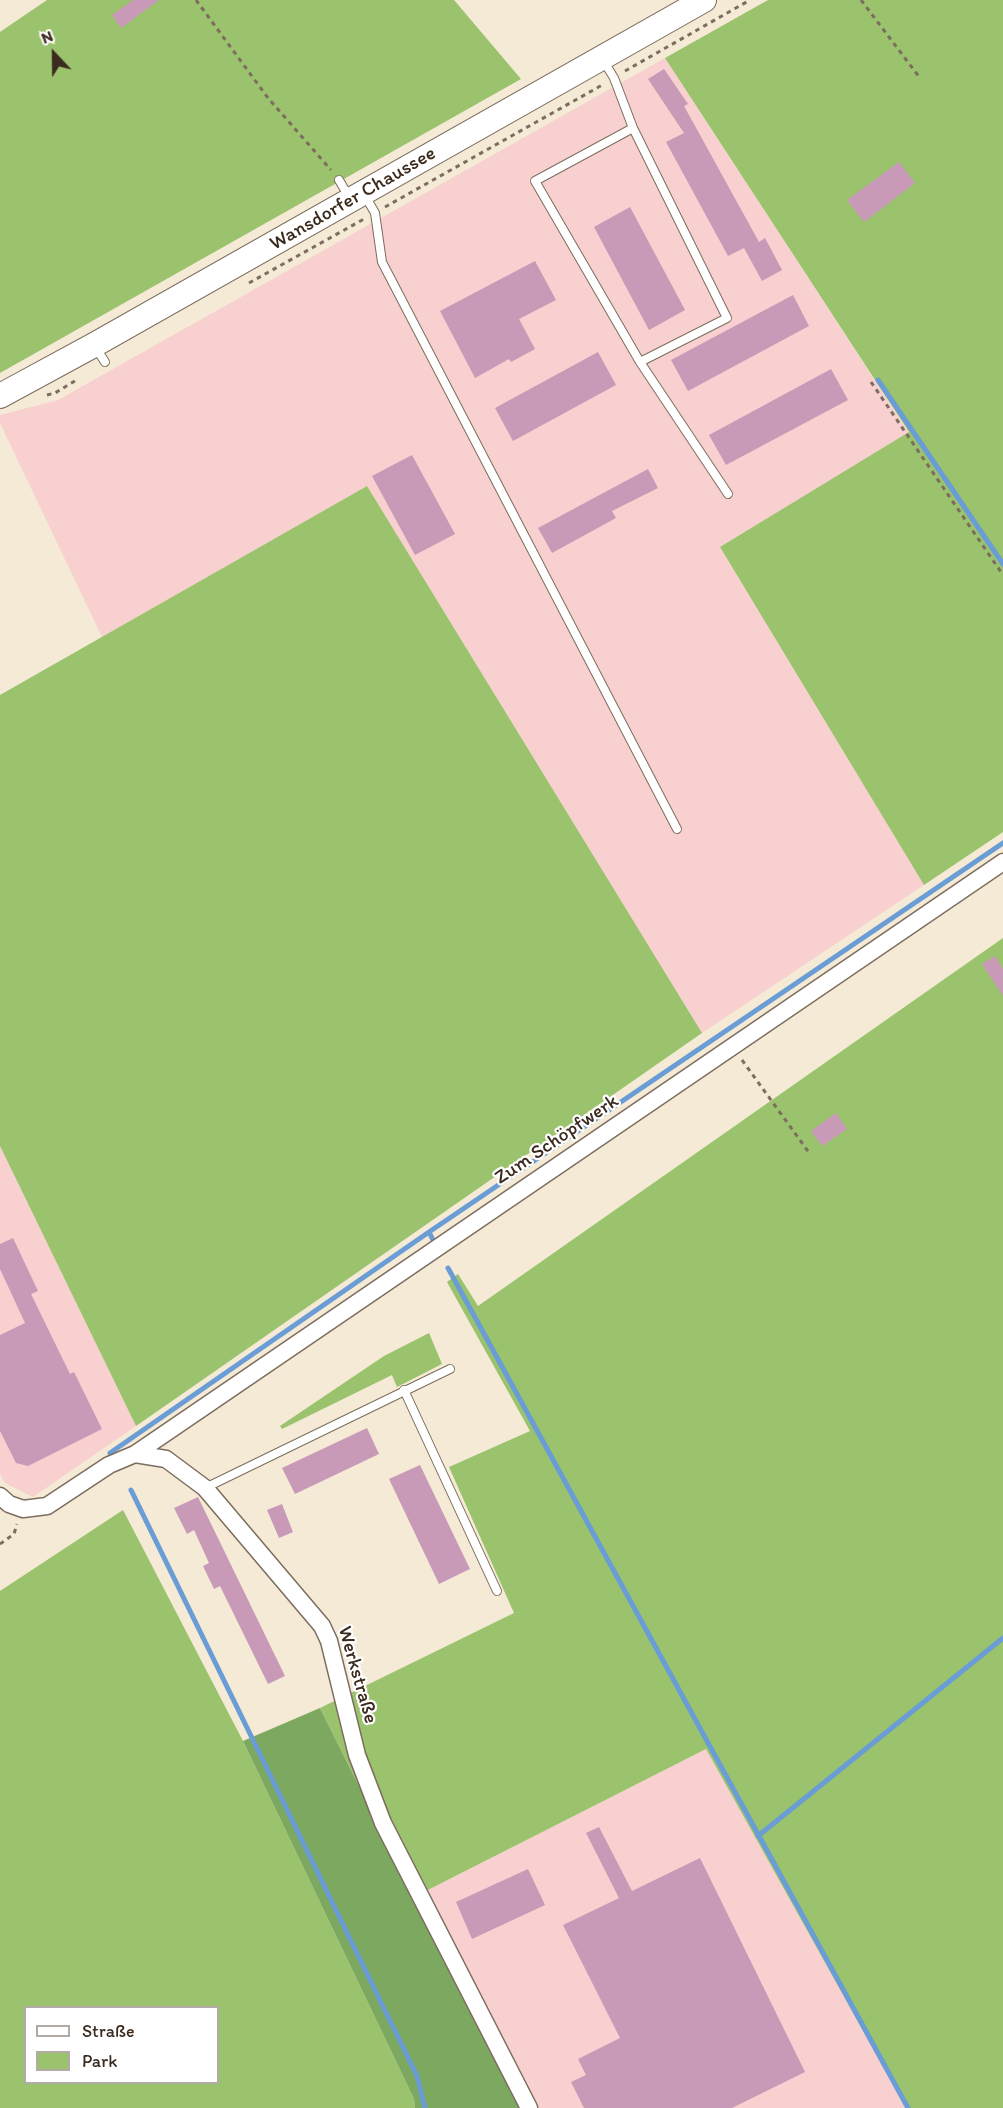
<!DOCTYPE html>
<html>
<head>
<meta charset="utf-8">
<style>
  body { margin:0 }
  #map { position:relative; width:1003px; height:2108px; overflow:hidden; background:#f5ead5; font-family:Itim,sans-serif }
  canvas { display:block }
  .legend { position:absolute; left:24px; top:2006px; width:195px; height:78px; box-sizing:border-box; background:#fff; border:2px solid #b1aaa5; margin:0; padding:8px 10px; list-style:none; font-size:18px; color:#3b2a1e }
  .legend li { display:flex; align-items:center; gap:12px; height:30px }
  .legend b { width:30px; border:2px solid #b1aaa5 }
  .north { position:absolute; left:24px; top:24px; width:60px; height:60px; -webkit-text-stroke:4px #fff; paint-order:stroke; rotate:338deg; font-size:16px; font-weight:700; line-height:24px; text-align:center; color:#3b2a1e }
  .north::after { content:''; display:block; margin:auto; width:21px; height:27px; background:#3b2a1e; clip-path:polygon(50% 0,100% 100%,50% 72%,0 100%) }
</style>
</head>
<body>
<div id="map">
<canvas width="1003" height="2108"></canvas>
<ul class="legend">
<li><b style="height:8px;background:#fff"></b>Straße</li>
<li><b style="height:16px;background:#9bc26d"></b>Park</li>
</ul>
<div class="north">N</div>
</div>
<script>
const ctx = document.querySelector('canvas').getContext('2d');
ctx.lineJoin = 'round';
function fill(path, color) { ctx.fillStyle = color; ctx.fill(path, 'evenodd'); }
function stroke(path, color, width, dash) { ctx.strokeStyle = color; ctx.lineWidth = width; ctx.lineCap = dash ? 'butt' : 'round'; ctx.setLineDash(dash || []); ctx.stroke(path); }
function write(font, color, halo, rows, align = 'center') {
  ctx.font = font + ' Itim,sans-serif'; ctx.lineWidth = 4.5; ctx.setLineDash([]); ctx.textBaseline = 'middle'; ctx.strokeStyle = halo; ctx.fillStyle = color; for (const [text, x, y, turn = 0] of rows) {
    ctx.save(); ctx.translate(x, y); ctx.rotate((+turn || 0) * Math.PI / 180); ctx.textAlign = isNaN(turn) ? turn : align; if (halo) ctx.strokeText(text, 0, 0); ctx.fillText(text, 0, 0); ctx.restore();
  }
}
fill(new Path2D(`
  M665 58 909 433 720 547 924 885 702 1033 367 486 102 637 0 423V415L58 400Z
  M0 1146 136 1426 33 1497 5 1483 0 1474Z
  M706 1749 906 2108H519L414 1897Z`), '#f7d0cf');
fill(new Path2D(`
  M47 0H454L521 79 0 373V32Z
  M768 0H1003V832L924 885 720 547 909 432 665 58Z
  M367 486 702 1033 136 1426 0 1146V695Z
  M1003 938V2108H906L706 1749 414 1897 320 1708 514 1613 449 1467 530 1431 447 1282 458 1274 478 1306Z
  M429 1333 442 1364 397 1387 392 1375 282 1429 280 1426 384 1356Z
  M123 1510 243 1741 414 2099 415 2108H0V1591ZM26 2008H218V2082H26Z`), '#9bc26d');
fill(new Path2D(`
  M320 1708 519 2108H415L414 2099 243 1741Z`), '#7ca860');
stroke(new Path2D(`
  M878 380 1003 564
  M433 1240 429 1232 1003 843
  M448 1268 908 2108
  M110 1453 429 1232
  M131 1490 417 2076 425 2108
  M758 1836 1003 1638`), '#6a9cd5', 5);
fill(new Path2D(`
  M133 0H159L121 28 112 15Z
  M664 69 688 104 684 106 759 242 765 238 782 270 762 281 744 248 728 256 666 142 684 133 648 79Z
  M899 162 915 183 864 222 847 200Z
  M630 207 685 310 649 330 594 227Z
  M535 261 556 300 519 319 535 349 511 362 509 359 475 378 440 311Z
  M793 295 809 326 688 391 671 360Z
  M598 352 616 385 513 441 495 408Z
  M831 369 848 400 726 465 709 435Z
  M412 455 455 534 415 555 372 476Z
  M648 469 658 488 612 511 616 518 552 553 538 528Z
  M995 956 1003 969V996L982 964Z
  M836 1113 847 1129 822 1146 811 1131Z
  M13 1238 38 1291 31 1294 70 1374 74 1372 102 1429 28 1466 16 1463 0 1431V1335L25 1323 0 1269V1244Z
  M367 1428 379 1454 295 1494 282 1468Z
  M420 1465 470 1569 439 1584 389 1479Z
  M198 1497 285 1676 268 1684 220 1586 214 1589 203 1566 209 1563 194 1530 187 1534 174 1508Z
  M282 1504 293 1532 279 1538 267 1510Z
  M599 1827 632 1891 700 1858 805 2072 732 2108H584L571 2082 586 2075 578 2059 620 2038 563 1925 619 1898 586 1833Z
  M528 1869 545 1905 472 1939 456 1902Z`), '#c89ab8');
const lane = new Path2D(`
  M603 60 614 78 633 128 727 318 640 362
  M633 128 535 181 640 362 728 494
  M339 180 349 197
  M364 194 375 213 382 262 677 829
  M96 348 105 362
  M404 1390 497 1591
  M205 1488 450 1369`);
const street = new Path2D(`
  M135 1454 1003 862
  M0 1496 9 1504 23 1509 47 1506 109 1465 135 1454 166 1459 205 1488 322 1626 329 1641 357 1755 383 1823 529 2108`);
const secondary = new Path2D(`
  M0 396 94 345 704 0`);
stroke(lane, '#7c6d5e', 10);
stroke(street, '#7c6d5e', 19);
stroke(secondary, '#7c6d5e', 26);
stroke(new Path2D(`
  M196 0 268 98 331 170
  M861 0 920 78
  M625 71 750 0
  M385 207 604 84
  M249 283 364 219
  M871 382 1003 575
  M47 395 55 393 78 379
  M742 1060 810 1154
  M0 1544 14 1534 17 1524`), '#7c6d5e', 3, [4.5, 4.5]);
stroke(lane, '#fff', 8);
stroke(street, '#fff', 16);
stroke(secondary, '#fff', 24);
write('20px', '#3b2a1e', '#fff', [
  ["Wansdorfer Chaussee",353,199,-30],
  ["Zum Schöpfwerk",557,1140,-34],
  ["Werkstraße",357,1675,74]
]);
</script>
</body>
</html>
